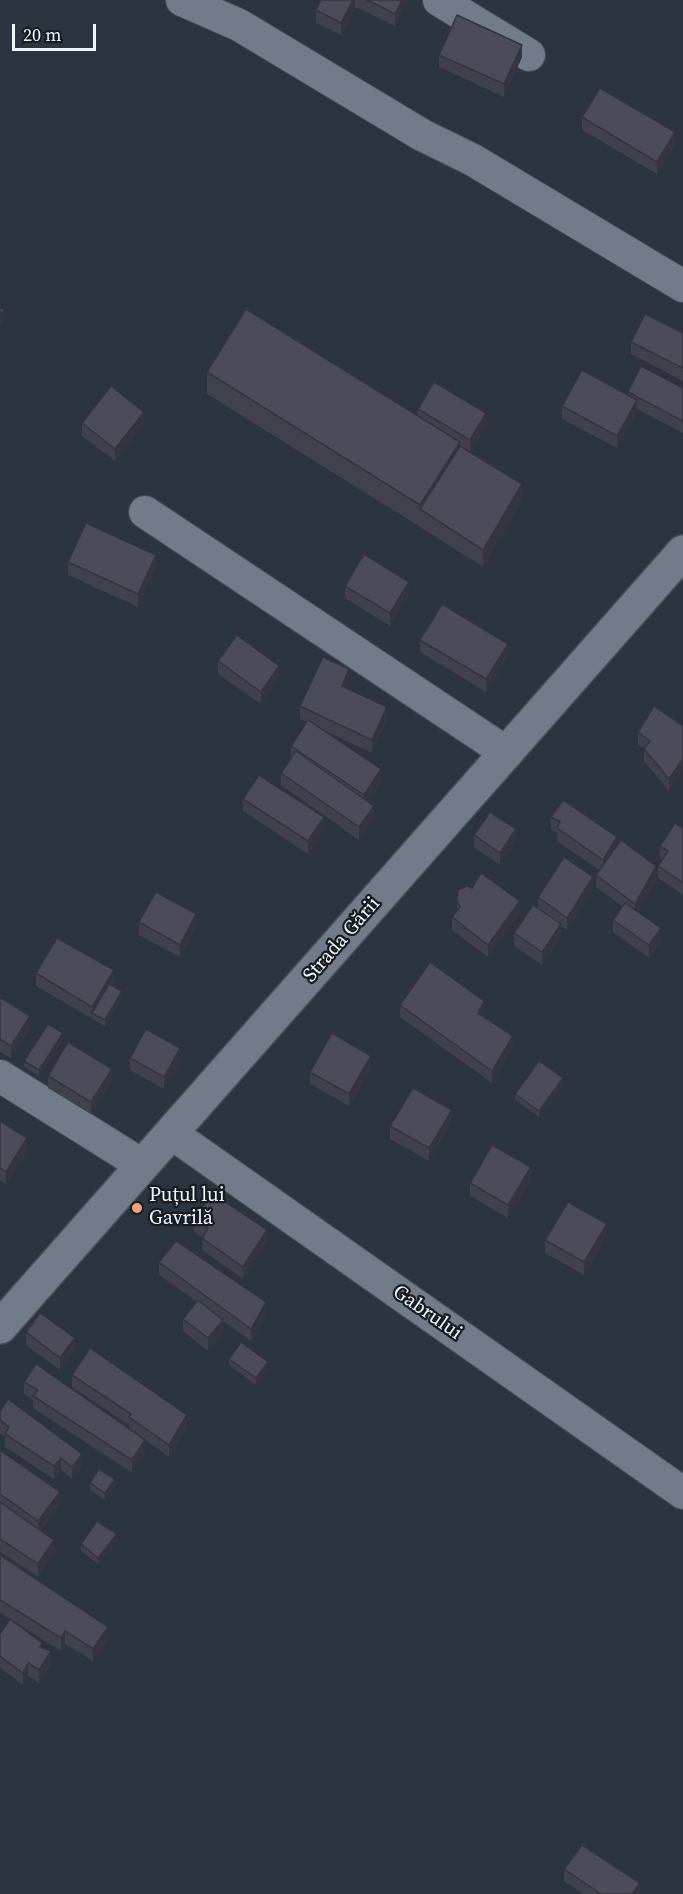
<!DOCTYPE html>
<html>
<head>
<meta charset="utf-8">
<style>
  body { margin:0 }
  #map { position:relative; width:683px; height:1894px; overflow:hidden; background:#2b343f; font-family:"Source Serif 4",serif }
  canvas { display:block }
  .scale { position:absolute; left:12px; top:24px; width:84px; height:27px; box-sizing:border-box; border:3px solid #eff5fd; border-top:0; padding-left:8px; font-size:18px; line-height:21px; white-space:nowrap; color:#eff5fd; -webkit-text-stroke:4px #171b20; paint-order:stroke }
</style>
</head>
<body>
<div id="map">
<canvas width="683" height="1894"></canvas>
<div class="scale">20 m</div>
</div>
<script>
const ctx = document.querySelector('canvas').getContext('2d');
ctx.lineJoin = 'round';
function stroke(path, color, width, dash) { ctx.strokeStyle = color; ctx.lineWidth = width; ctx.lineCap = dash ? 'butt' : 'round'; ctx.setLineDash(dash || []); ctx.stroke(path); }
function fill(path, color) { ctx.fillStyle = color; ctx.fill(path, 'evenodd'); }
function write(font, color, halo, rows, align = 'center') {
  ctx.font = font + ' "Source Serif 4",serif'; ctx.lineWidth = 4.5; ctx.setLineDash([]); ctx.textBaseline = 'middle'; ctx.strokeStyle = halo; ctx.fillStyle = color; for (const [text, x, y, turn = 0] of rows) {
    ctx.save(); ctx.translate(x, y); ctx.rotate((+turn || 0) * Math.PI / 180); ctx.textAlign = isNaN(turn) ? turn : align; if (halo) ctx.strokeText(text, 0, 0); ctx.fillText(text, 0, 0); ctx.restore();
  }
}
const minor = new Path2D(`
  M182 0 239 25 422 135 473 160 683 286
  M439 0 529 55
  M145 512 507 753
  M0 1076 142 1165
  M171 1133 683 1493`);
const secondary = new Path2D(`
  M0 1327 683 552`);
stroke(minor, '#484f5a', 34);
stroke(secondary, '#484f5a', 36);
stroke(minor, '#717b89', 32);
stroke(secondary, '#717b89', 33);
fill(new Path2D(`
  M321 0H408L395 26 355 7 341 35 316 23V10Z
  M439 55 522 57 504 97 439 67Z
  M582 117 675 144 657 174 582 130Z
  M683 333V381L631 354V342Z
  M207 372 418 416V409L486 425 470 453 522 501 483 567 420 527 207 394Z
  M683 388V433L637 409V412L617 448 562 419V406L628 395V392Z
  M82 423 144 424 115 461 82 436Z
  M68 562 156 567 138 607 68 575Z
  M345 586 409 594 390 626 345 598Z
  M420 640 508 656 486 692 420 652Z
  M218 661 279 678 261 704 218 674Z
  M349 681 346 688 387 720 372 753 319 728 381 782 368 802 374 818 359 840 281 785V773L291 758V746L307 722 300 719V706Z
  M683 726 669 791 644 761V749L638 745V732Z
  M243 799 324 829 308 854 243 811Z
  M551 817 617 845 656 879 637 912 661 941 649 958 613 932V920L622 906 596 887V875L599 870 557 841V833L551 829Z
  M683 828V895L658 878V866L662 860 660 858V846Z
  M474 835 516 842 500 865 474 847Z
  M593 890 567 930 561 926V937L542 965 514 946V933L538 908V897Z
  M457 900 520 913 488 957 452 930V917L457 911Z
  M139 922 196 926 180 957 139 935Z
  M36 973 114 983 112 986 122 998 105 1026 36 986Z
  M0 997 30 1028 11 1058 0 1052Z
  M400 1005 484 1013 482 1015 513 1048 492 1083 400 1017Z
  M63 1039 39 1076 24 1067V1061Z
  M130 1058 180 1061 164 1089 130 1070Z
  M371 1068 349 1106 310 1084V1072Z
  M48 1076 112 1081 91 1114 48 1088Z
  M563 1084 539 1117 515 1100V1094Z
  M0 1121 27 1151 6 1184 0 1181V1188Z
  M452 1122 429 1161 390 1139V1126Z
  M531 1179 508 1218 470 1196V1183Z
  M194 1220 267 1242 243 1279 202 1250 203 1238 194 1232Z
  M607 1236 584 1275 545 1253V1240Z
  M159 1262 266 1315 251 1341 223 1321V1332L208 1351 183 1331V1319L197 1302 159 1275Z
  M26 1332 75 1350 60 1370 26 1345Z
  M229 1359 268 1368 256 1385 229 1365Z
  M72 1375 187 1427 169 1457 129 1429V1425L72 1387Z
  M24 1382 145 1453 132 1473 33 1408V1400L24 1394Z
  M0 1411 82 1467 72 1479 61 1470 54 1479 5 1447V1437L0 1433Z
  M0 1450 60 1504 41 1530 54 1552 38 1577 0 1552Z
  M90 1483 115 1486 105 1500 90 1490Z
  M117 1540 98 1564 81 1551V1544Z
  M0 1555 108 1639 93 1661 65 1644 61 1651 0 1613Z
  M0 1634 42 1648 51 1664 39 1683 28 1676 23 1685 0 1668Z
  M564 1869 640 1894H583L564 1881Z`), '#41404d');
fill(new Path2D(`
  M353 0H355V7L341 35V23Z
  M402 0H408L395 26V14Z
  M522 45V57L504 97V84Z
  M675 132V144L657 174V162Z
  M4 310V322L0 328V315Z
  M637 400V412L617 448V436Z
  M144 412V424L115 461V449Z
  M486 413V425L470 453V440Z
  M460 442V464L420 509V527V505Z
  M522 484V501L483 567V550Z
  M156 555V567L138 607V594Z
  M409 582V594L390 626V613Z
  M508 644V656L486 692V679Z
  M279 666V678L261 704V692Z
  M349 669V681L342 698V686Z
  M387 707V720L372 753V740Z
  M683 759V771L669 791V779Z
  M381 769V782L364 807V795Z
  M374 806V818L359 840V827Z
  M324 817V829L308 854V841Z
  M516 829V842L500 865V853Z
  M617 837V850L603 873V860Z
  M656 866V879L635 916V904Z
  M593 877V890L567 930V918Z
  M520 901V913L488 957V945Z
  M196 914V926L180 957V945Z
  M561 924V937L542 965V952Z
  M661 928V941L649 958V945Z
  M114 970V983L95 1014 92 1013V1007Z
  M122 991V998L105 1026V1020Z
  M484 1001V1013L478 1025V1013Z
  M30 1016V1028L11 1058V1046Z
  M63 1033V1039L39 1076V1070Z
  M513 1036V1048L492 1083V1071Z
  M180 1048V1061L164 1089V1077Z
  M371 1056V1068L349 1106V1094Z
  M112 1069V1081L91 1114V1102Z
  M563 1078V1084L539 1117V1111Z
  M452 1110V1122L429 1161V1148Z
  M27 1138V1151L6 1184V1172Z
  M531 1167V1179L508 1218V1205Z
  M607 1224V1236L584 1275V1262Z
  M267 1230V1242L243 1279V1267Z
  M266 1302V1315L251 1341V1329Z
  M223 1320V1332L208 1351V1338Z
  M75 1338V1350L60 1370V1358Z
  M268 1362V1368L256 1385V1378Z
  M187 1415V1427L169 1457V1445Z
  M145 1440V1453L132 1473V1460Z
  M82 1454V1467L72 1479V1467Z
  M61 1458V1470L54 1479V1466Z
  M115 1479V1486L105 1500V1493Z
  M60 1492V1504L38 1533V1521Z
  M117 1534V1540L98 1564V1558Z
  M54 1540V1552L38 1577V1564Z
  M108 1627V1639L93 1661V1649Z
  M65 1631V1644L61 1651V1638Z
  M51 1651V1664L39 1683V1670Z
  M28 1663V1676L23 1685V1673Z
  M640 1883V1894H632Z`), '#35343f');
const building = new Path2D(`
  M321 0H353L341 23 316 10Z
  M367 0H402L395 14Z
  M457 15 522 45 504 84 439 55Z
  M600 88 675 132 657 162 582 117Z
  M0 307 4 310 0 315Z
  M246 309 460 442 420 505 207 372Z
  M645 314 683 333V368L631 342Z
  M641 366 683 388V421L628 392Z
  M582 370 637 400 617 436 562 406Z
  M434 382 486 413 470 440 418 409Z
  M111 386 144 412 115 449 82 423Z
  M460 446 522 484 483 550 420 509Z
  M86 523 156 555 138 594 68 562Z
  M364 554 409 582 390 613 345 586Z
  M442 604 508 644 486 679 420 640Z
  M237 635 279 666 261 692 218 661Z
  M323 657 349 669 342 686 387 707 372 740 300 706Z
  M654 706 683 726V759L669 779 644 749 650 741 638 732Z
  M308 720 381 769 364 795 291 746Z
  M296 751 374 806 359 827 281 773Z
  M259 775 324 817 308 841 243 799Z
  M563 800 617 837 603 860 557 828 560 822 551 817Z
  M490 812 516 829 500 853 474 835Z
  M675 823 683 828V883L658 866 668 851 660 846Z
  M621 840 656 866 635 904 596 875Z
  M564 857 593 877 567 918 538 897Z
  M481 873 520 901 488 945 452 917 460 907 457 900 458 890 467 886 472 888Z
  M156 892 196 914 180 945 139 922Z
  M625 903 661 928 649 945 613 920Z
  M533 905 561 924 542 952 514 933Z
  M57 938 114 970 92 1007 36 973Z
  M430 962 484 1001 478 1013 513 1036 492 1071 400 1005Z
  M109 984 122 991 105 1020 92 1013Z
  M0 997 30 1016 11 1046 0 1039Z
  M48 1024 63 1033 39 1070 24 1061Z
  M146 1029 180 1048 164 1077 130 1058Z
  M332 1033 371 1056 349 1094 310 1072Z
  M68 1042 112 1069 91 1102 48 1076Z
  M539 1061 563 1078 539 1111 515 1094Z
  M413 1088 452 1110 429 1148 390 1126Z
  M0 1121 27 1138 6 1172 0 1168Z
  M492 1145 531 1167 508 1205 470 1183Z
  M212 1193 267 1230 243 1267 202 1238 208 1228 194 1220Z
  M568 1202 607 1224 584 1262 545 1240Z
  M176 1241 266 1302 251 1329 159 1262Z
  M198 1300 223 1320 208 1338 183 1319Z
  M40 1313 75 1338 60 1358 26 1332Z
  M241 1342 268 1362 256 1378 229 1359Z
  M90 1348 187 1415 169 1445 129 1417 131 1414 72 1375Z
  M36 1364 145 1440 132 1460 33 1396 38 1390 24 1382Z
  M8 1399 82 1454 72 1467 61 1458 54 1466 5 1434 9 1427 0 1420V1411Z
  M0 1450 60 1492 38 1521 0 1494Z
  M99 1469 115 1479 105 1493 90 1483Z
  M0 1502 54 1540 38 1564 0 1539Z
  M97 1521 117 1534 98 1558 81 1544Z
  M0 1555 108 1627 93 1649 65 1631 61 1638 0 1600Z
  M10 1619 42 1643 40 1647 51 1651 39 1670 28 1663 23 1673 0 1656V1634Z
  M582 1845 640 1883 632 1894H601L564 1869Z`);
fill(building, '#4c4b5a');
stroke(building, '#35343f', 1.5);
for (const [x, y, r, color] of [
  [137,1208,6,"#f0a27a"]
]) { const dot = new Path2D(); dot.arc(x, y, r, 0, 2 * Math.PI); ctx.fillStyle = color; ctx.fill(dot); stroke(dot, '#171b20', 2); }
write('20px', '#eff5fd', '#171b20', [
  ["Strada Gării",342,940,-49],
  ["Gabrului",427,1313,35]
]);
write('20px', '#eff5fd', '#171b20', [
  ["Puțul lui",149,1196],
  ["Gavrilă",149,1219]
], 'left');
</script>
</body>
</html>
